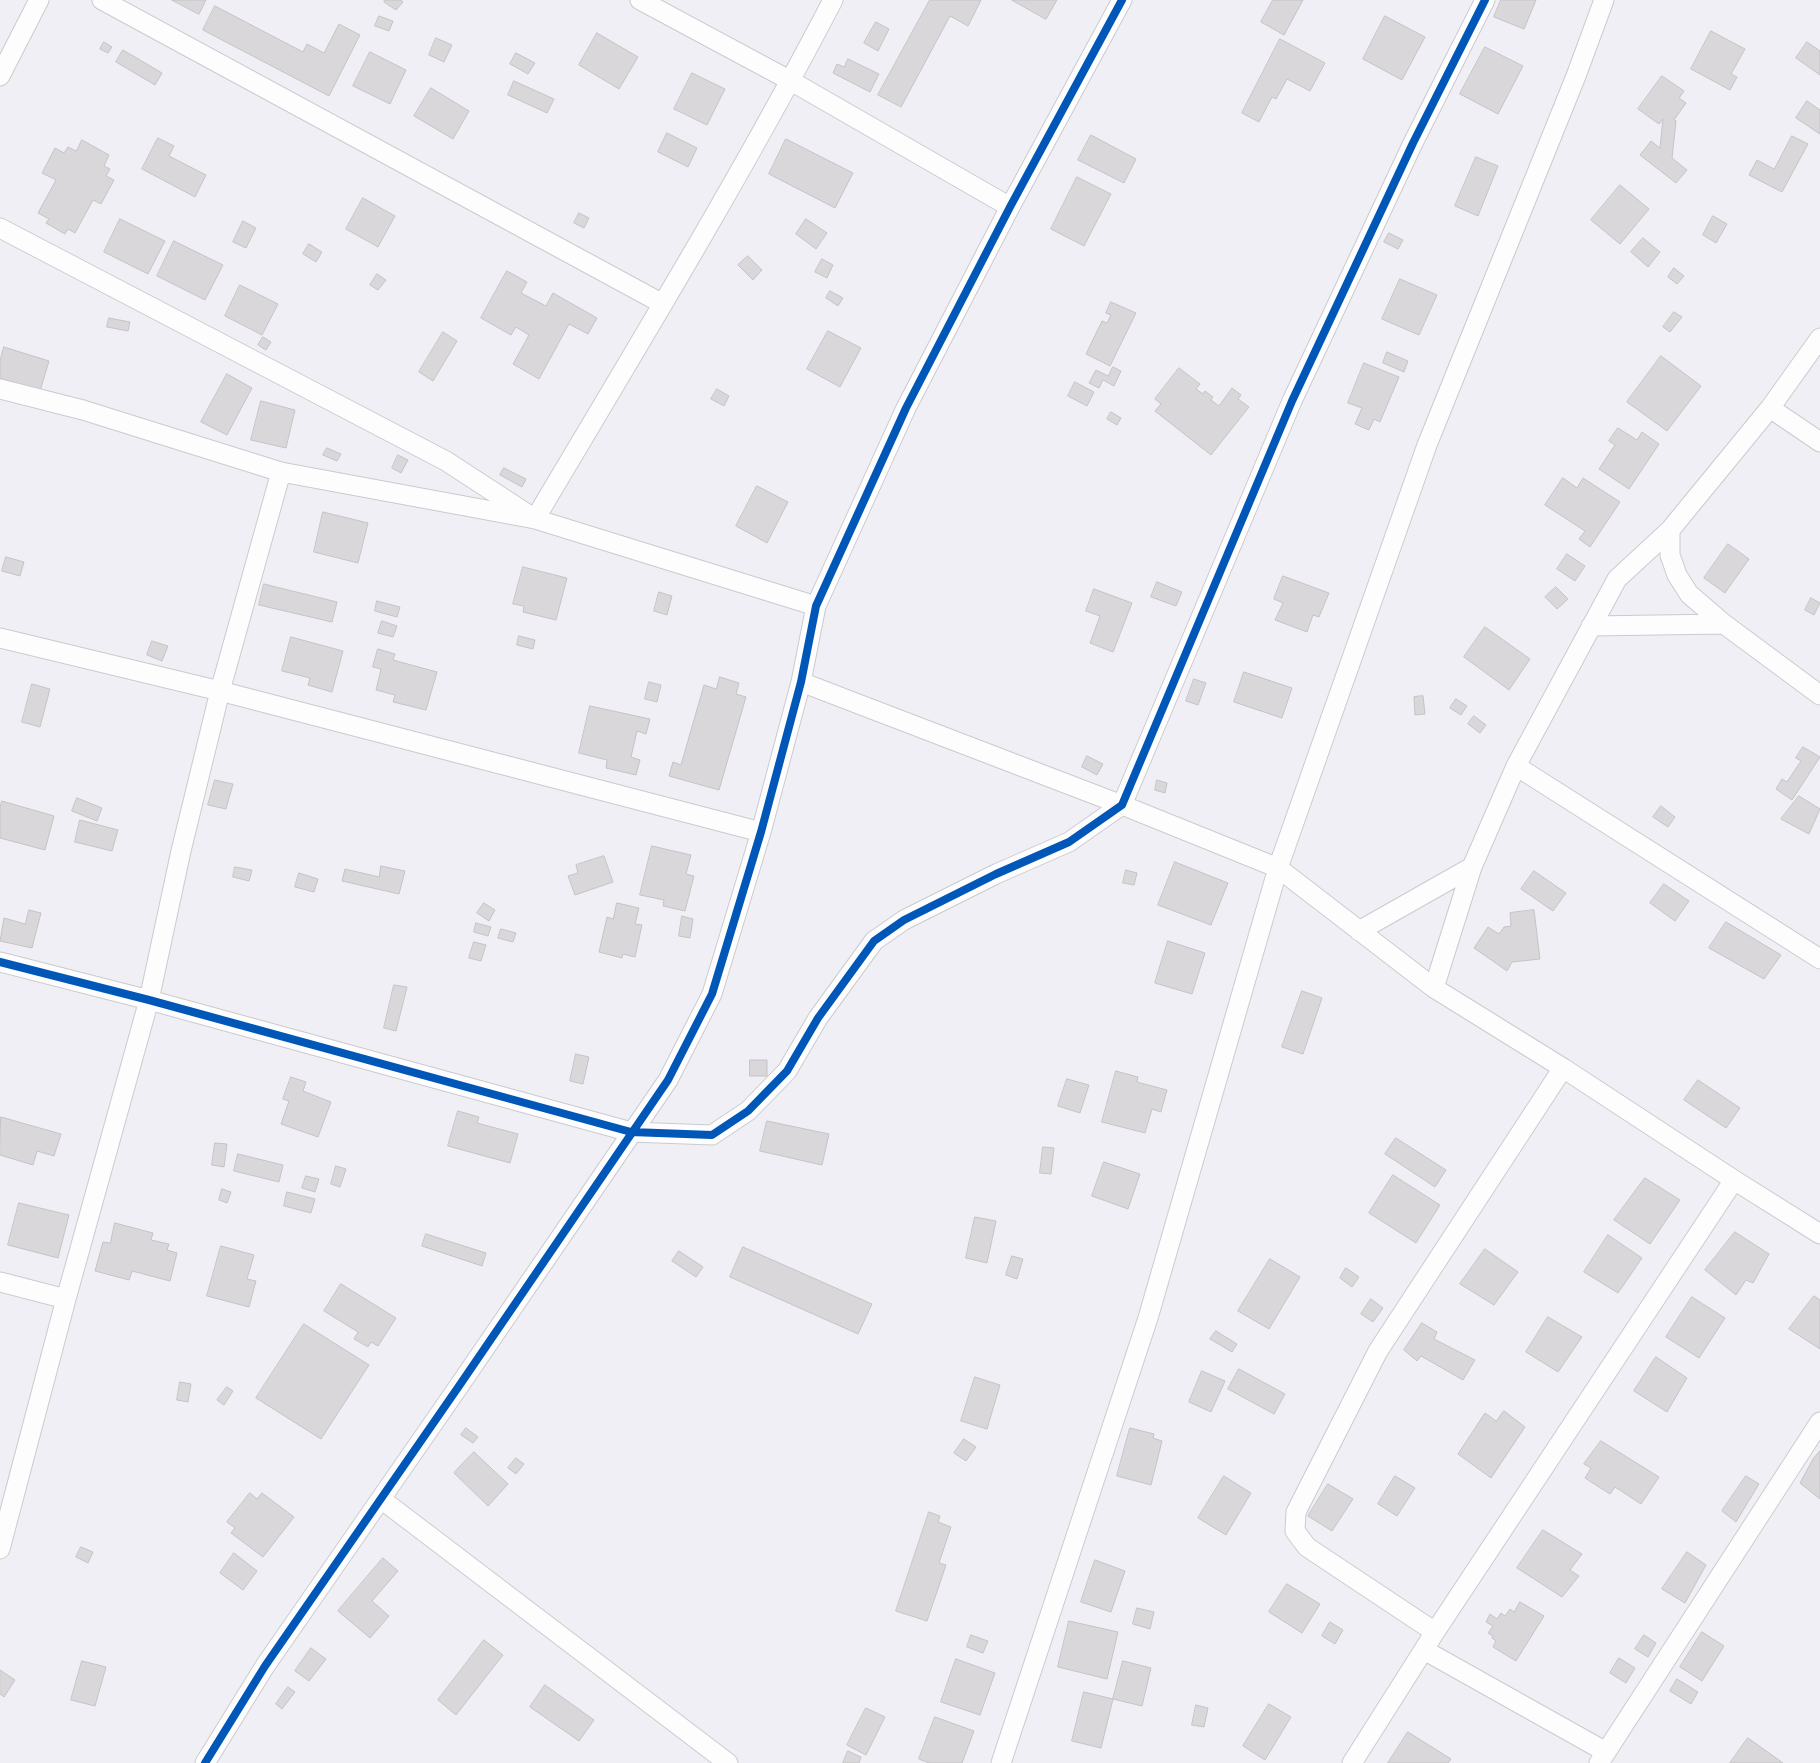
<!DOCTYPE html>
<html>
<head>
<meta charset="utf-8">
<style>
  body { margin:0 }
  canvas { display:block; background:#efeff5 }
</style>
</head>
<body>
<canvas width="1820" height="1763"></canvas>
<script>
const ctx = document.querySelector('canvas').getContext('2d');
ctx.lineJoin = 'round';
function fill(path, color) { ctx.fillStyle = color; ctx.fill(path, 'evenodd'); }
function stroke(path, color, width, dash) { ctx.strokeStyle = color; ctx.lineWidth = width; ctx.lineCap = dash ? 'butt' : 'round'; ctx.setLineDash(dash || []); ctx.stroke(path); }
const building = new Path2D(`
  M172 0H206L199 14Z
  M385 0H401L403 2 396 10 384 2Z
  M930 0H981L968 26 950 16 901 107 878 95Z
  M1012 0H1057L1046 19Z
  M1273 0H1303L1284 35 1261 22Z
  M1501 0H1536L1524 29 1494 17Z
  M215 6 303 52 307 44 324 53 339 24 360 35 329 96 203 30Z
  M379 16 393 21 389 31 375 26Z
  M1385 16 1425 37 1402 80 1363 59Z
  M876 22 889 29 878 51 864 43Z
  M1711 31 1745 49 1731 74 1737 77 1730 90 1691 69Z
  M597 33 638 57 619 89 579 65Z
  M436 38 452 45 444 62 429 55Z
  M1280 39 1325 63 1310 91 1287 79 1276 99 1272 97 1259 122 1242 113Z
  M104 42 112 47 108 53 100 49Z
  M1807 42 1820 51V75L1796 58Z
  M1485 47 1523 66 1498 114 1460 94Z
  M123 50 162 73 155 85 116 62Z
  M370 52 406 70 390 104 353 86Z
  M516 53 535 63 528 74 510 64Z
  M848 59 879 74 870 92 833 73 837 64 844 67Z
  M692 73 725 89 707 125 674 109Z
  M1662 76 1684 91 1679 98 1686 103 1674 120 1676 121 1672 158 1687 170 1676 183 1640 155 1651 141 1660 148 1663 119 1659 124 1638 109Z
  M514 81 554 99 547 113 508 95Z
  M431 88 469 111 453 139 414 116Z
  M1807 101 1820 110V134L1796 118Z
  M667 133 697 148 688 167 658 152Z
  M1091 135 1136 159 1124 183 1078 160Z
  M1792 136 1808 144 1782 192 1749 175 1757 160 1774 169Z
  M158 138 174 146 169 156 206 175 195 197 142 169Z
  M786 139 853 173 835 208 769 174Z
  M82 140 109 155 104 166 110 169 106 176 114 180 101 204 93 200 75 233 68 229 65 234 46 223 49 219 38 213 56 180 42 173 55 148 64 153 68 147 76 151Z
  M1476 157 1498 166 1478 216 1455 206Z
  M1077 177 1111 194 1084 246 1051 229Z
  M1620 185 1649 209 1620 244 1591 220Z
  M363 198 395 216 378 247 346 229Z
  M579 213 589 218 584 228 574 223Z
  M1713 216 1727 224 1716 243 1703 235Z
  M120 219 165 241 148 274 104 252Z
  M806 219 827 233 816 249 796 234Z
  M243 221 256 228 246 248 233 242Z
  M1389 233 1403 240 1398 249 1384 242Z
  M1643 238 1660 252 1648 267 1631 252Z
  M174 241 223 265 205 300 157 276Z
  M309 244 322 252 316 262 303 254Z
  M748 256 762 270 753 280 738 265Z
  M822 259 833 265 827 278 815 272Z
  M1674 268 1684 276 1677 284 1668 277Z
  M507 271 527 282 521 293 546 306 553 293 597 318 588 334 569 324 539 379 513 364 529 335 516 327 511 335 481 318Z
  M377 274 386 280 378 290 370 285Z
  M1400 279 1437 295 1419 335 1382 319Z
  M240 285 278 304 262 335 225 316Z
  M830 291 843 298 838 306 826 298Z
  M1111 302 1136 313 1110 366 1086 354 1102 321 1107 323 1111 315 1106 313Z
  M1674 312 1682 317 1670 332 1663 327Z
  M109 318 130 322 128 331 107 327Z
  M828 331 861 348 840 387 807 369Z
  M443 332 457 341 433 381 419 372Z
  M263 337 271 342 266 350 258 345Z
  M4 347 49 361 40 391 0 378V361Z
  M1387 352 1408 361 1404 372 1383 363Z
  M1661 356 1701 386 1667 431 1627 402Z
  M1364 363 1399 377 1380 422 1374 419 1369 430 1355 424 1362 408 1348 403Z
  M1113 367 1121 371 1114 386 1103 380 1099 388 1089 383 1096 370 1108 376Z
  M1179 368 1200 384 1196 389 1203 394 1205 391 1213 397 1211 400 1219 406 1232 388 1241 395 1238 399 1249 407 1211 455 1155 411 1161 404 1155 399Z
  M227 374 252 388 227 435 201 422Z
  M1075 382 1094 392 1087 406 1068 396Z
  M717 389 729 396 724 406 711 399Z
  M261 401 295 410 286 448 251 440Z
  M1111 412 1121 418 1117 425 1107 419Z
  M1618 428 1637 440 1642 432 1659 444 1629 489 1599 469 1615 445 1609 441Z
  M327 448 341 454 337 461 323 455Z
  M398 455 408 460 401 473 392 468Z
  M504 468 526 479 522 487 500 475Z
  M1563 478 1577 488 1583 478 1620 502 1590 547 1579 539 1585 531 1545 505Z
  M757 486 788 502 767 543 736 526Z
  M323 512 368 523 358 563 314 552Z
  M1728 544 1749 559 1725 593 1704 578Z
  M1567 554 1585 566 1575 581 1557 569Z
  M6 557 24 562 20 576 2 571Z
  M523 567 567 578 556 620 523 612 524 606 513 604Z
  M1283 576 1329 593 1319 617 1313 615 1307 632 1275 620 1283 603 1274 599Z
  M1157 582 1182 592 1176 606 1151 597Z
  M264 584 337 602 332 622 259 605Z
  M1556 587 1568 599 1557 609 1545 597Z
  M1094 589 1132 603 1113 652 1090 643 1100 616 1086 611Z
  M659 592 672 596 667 615 654 611Z
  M1811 598 1820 603 1814 615 1805 610Z
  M377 601 400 607 397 617 375 611Z
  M382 621 397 626 393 637 378 633Z
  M1485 627 1530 659 1509 690 1464 657Z
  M519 636 535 640 533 649 517 645Z
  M291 637 343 651 332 692 308 685 310 678 282 671Z
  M152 641 168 646 162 661 147 655Z
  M378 649 395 654 393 660 437 672 426 710 393 702 395 695 376 690 381 669 373 667Z
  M1244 672 1292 688 1282 718 1234 702Z
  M720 677 739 683 736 694 746 697 719 790 669 776 673 762 681 765 704 685 716 689Z
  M1194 679 1206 683 1198 705 1186 701Z
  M649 682 661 685 657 702 645 699Z
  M32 684 50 689 40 727 22 722Z
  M1423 696 1425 714 1415 715 1414 697Z
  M1456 699 1467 706 1461 715 1450 708Z
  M590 706 650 719 646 734 637 731 631 757 640 760 636 775 606 768 607 760 579 753Z
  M1474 716 1486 725 1480 733 1468 724Z
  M1803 747 1820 757 1792 800 1776 789 1782 779 1787 782 1801 761 1796 758Z
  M1087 756 1103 764 1097 775 1082 767Z
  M215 780 233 784 226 809 208 805Z
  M1157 780 1167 783 1165 793 1155 790Z
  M1799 796 1820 809 1809 834 1781 819Z
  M77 798 102 808 97 821 72 811Z
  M2 801 54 816 45 850 0 838V808Z
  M1661 806 1675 817 1668 827 1653 817Z
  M80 820 118 830 112 851 75 842Z
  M652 846 691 855 686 874 694 876 685 911 663 906 664 900 640 895Z
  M604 856 613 882 575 895 568 876 578 873 576 865Z
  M1175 862 1228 883 1211 925 1158 905Z
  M381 866 405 871 399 894 342 881 345 869 379 877Z
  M235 867 252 870 249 881 233 877Z
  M1126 870 1137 873 1134 885 1123 883Z
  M1534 871 1566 893 1553 911 1521 889Z
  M299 873 318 879 314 892 295 887Z
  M1664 884 1689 901 1675 921 1650 903Z
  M484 903 495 910 489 921 477 913Z
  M617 903 639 908 635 924 642 925 635 957 623 954 622 958 599 952 607 917 613 919Z
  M29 910 41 913 32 948 0 941 4 918 25 924Z
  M1534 910 1540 959 1512 962 1507 971 1474 948 1488 927 1499 934 1504 927 1511 926 1510 913Z
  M682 916 693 919 690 938 679 936Z
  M1726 922 1781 955 1764 979 1709 948Z
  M476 923 491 927 488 936 474 932Z
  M501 929 516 933 513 942 498 938Z
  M1168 941 1205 953 1192 994 1155 983Z
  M474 942 486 945 481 961 469 958Z
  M394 985 407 987 396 1031 384 1028Z
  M1302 991 1322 998 1303 1054 1282 1047Z
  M576 1054 589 1057 583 1084 570 1081Z
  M750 1060H767V1076H750Z
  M1116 1071 1138 1077 1137 1082 1167 1090 1161 1112 1152 1109 1145 1133 1102 1122Z
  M291 1077 306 1082 303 1091 331 1102 318 1137 281 1124 289 1101 283 1099Z
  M1067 1079 1089 1085 1080 1113 1058 1106Z
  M1698 1080 1740 1108 1726 1128 1684 1100Z
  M458 1111 479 1117 477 1123 518 1134 510 1163 448 1146Z
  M1 1117 61 1134 54 1156 37 1151 33 1165 0 1155Z
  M767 1121 829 1134 822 1165 760 1151Z
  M1396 1138 1446 1170 1435 1187 1385 1154Z
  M215 1143 227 1144 224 1167 212 1165Z
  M1043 1147 1054 1148 1051 1174 1040 1173Z
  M238 1154 283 1165 279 1182 234 1171Z
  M1104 1162 1140 1174 1128 1209 1092 1196Z
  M336 1166 346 1169 340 1187 331 1184Z
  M1393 1175 1440 1205 1416 1243 1369 1213Z
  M306 1176 319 1179 315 1192 302 1188Z
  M1645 1178 1680 1200 1650 1244 1614 1220Z
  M222 1189 231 1192 227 1203 219 1200Z
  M287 1192 315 1199 311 1213 284 1206Z
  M19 1203 69 1215 58 1258 8 1245Z
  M975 1217 996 1221 987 1263 966 1258Z
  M115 1223 153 1233 151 1240 169 1244 167 1250 177 1253 170 1281 132 1271 129 1280 95 1271 103 1242 110 1243Z
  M1735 1232 1769 1254 1753 1283 1746 1280 1736 1295 1705 1270Z
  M426 1234 486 1253 482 1266 422 1246Z
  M1608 1235 1642 1258 1618 1293 1584 1272Z
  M221 1246 254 1255 247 1279 256 1281 249 1307 207 1296Z
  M743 1247 872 1304 858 1334 730 1277Z
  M1485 1249 1518 1272 1494 1305 1460 1284Z
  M679 1251 703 1267 696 1277 672 1261Z
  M1012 1256 1023 1259 1017 1279 1006 1275Z
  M1270 1259 1300 1277 1269 1329 1238 1311Z
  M1346 1268 1359 1277 1352 1287 1340 1278Z
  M341 1284 396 1318 378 1346 371 1342 368 1347 354 1339 358 1332 324 1311Z
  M1814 1296 1820 1300V1349L1789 1329Z
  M1692 1297 1725 1318 1699 1358 1666 1337Z
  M1371 1299 1383 1308 1373 1322 1361 1314Z
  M1548 1317 1582 1337 1558 1372 1526 1352Z
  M1422 1323 1437 1332 1434 1339 1475 1360 1463 1380 1421 1356 1417 1361 1404 1350Z
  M304 1324 369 1365 321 1439 256 1398Z
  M1216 1331 1237 1344 1232 1352 1210 1339Z
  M1656 1357 1687 1378 1667 1412 1634 1391Z
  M1239 1369 1285 1394 1274 1414 1228 1389Z
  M1202 1371 1225 1381 1211 1412 1189 1402Z
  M975 1377 1000 1385 987 1429 961 1421Z
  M180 1382 191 1384 188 1402 177 1400Z
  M227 1387 233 1391 224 1405 217 1400Z
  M1504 1411 1525 1427 1491 1478 1458 1454 1485 1413 1496 1421Z
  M466 1428 478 1437 473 1443 461 1435Z
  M1130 1428 1154 1434 1153 1438 1162 1441 1151 1485 1117 1476Z
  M964 1439 976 1447 966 1461 954 1453Z
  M1601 1441 1659 1477 1641 1504 1615 1487 1610 1494 1585 1478 1591 1468 1584 1464Z
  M1820 1451V1499L1800 1483 1813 1459Z
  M474 1452 508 1484 488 1506 454 1473Z
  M516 1458 524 1464 516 1474 508 1468Z
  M1224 1476 1251 1493 1226 1535 1198 1518Z
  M1395 1476 1415 1488 1397 1516 1378 1504Z
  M1746 1476 1759 1484 1736 1522 1722 1511Z
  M1328 1484 1353 1499 1332 1531 1308 1516Z
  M250 1493 257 1499 262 1493 294 1517 263 1557 231 1533 235 1528 227 1522Z
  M929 1512 940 1516 938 1522 951 1527 939 1563 946 1565 927 1621 896 1611Z
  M1543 1530 1582 1554 1570 1570 1579 1576 1562 1597 1517 1568Z
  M81 1547 93 1552 88 1563 76 1557Z
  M1687 1552 1706 1565 1685 1603 1662 1589Z
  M234 1553 257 1571 243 1590 220 1573Z
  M383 1558 398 1571 372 1601 389 1616 370 1638 338 1611Z
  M1095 1560 1125 1571 1111 1612 1081 1602Z
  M1287 1584 1320 1604 1302 1633 1269 1612Z
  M1520 1602 1544 1616 1516 1661 1493 1647 1496 1641 1492 1638 1493 1636 1488 1633 1493 1626 1486 1622 1490 1614 1497 1619 1501 1613 1505 1616 1510 1609 1514 1612Z
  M1137 1608 1154 1612 1150 1629 1133 1624Z
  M1069 1621 1118 1632 1107 1679 1058 1667Z
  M1330 1622 1343 1630 1335 1644 1322 1636Z
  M1702 1632 1724 1646 1702 1681 1680 1667Z
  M971 1635 988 1641 983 1653 967 1647Z
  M1644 1635 1656 1643 1648 1657 1635 1649Z
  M484 1640 503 1655 456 1715 438 1700Z
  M311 1648 326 1659 309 1681 295 1671Z
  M1619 1658 1635 1668 1626 1683 1610 1673Z
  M956 1659 995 1673 980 1715 941 1702Z
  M82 1661 106 1667 95 1706 71 1700Z
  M1123 1661 1151 1668 1142 1706 1113 1699Z
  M0 1670 15 1680 4 1697 0 1694Z
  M1677 1679 1698 1692 1691 1704 1670 1691Z
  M545 1685 594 1720 579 1741 530 1707Z
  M288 1687 295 1692 282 1709 276 1704Z
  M1084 1692 1113 1699 1101 1748 1072 1741Z
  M1269 1704 1291 1717 1265 1760 1243 1746Z
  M1196 1705 1208 1708 1204 1727 1192 1725Z
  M866 1708 885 1717 866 1755 847 1745Z
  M935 1717 974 1731 962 1763H929L919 1759Z
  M1408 1732 1451 1759 1448 1763H1388Z
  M1748 1738 1783 1763H1730Z
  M848 1751 861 1757 859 1763H843Z`);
fill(building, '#d9d7d9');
stroke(building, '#c5c3c5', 1);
const minor = new Path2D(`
  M102 0 663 304
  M640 0 791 81 1010 207
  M0 76 39 0
  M0 228 446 461 535 519C637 347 741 177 833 0
  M0 389 83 410 281 472 535 519 816 606
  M1770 408 1820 442
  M1670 530V555L1677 575 1689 594 1724 624 1820 695
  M1591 626 1724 624
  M0 638 220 691 761 832
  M801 682 1122 805 1278 868 1434 988 1563 1068 1734 1180 1820 1234
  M1516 766 1820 959
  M1359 931 1472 867
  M0 962 149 1000 631 1132 712 1135 748 1111 787 1071 818 1018 874 941 904 920 996 874 1069 842 1122 805 1292 401 1413 143 1485 0
  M1434 988 1472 867 1516 766 1617 579 1670 530 1770 408 1820 338
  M0 1282 66 1299
  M381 1499 728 1763
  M0 1549 66 1299 149 1000 181 851 220 691 281 472
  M1435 1632 1307 1547 1295 1531 1296 1512 1378 1351 1563 1068
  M1424 1650 1606 1752
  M205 1763 265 1666 459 1386 668 1080 712 994 761 832 801 682 816 606 906 408 1010 207 1122 0
  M1001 1763 1148 1318 1278 868 1427 445 1576 76 1604 0
  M1352 1763 1435 1632 1734 1180
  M1599 1763 1820 1422`);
stroke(minor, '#cbcbcf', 21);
stroke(minor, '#fdfdfe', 19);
stroke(new Path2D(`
  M0 962 149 1000 631 1132 712 1135 748 1111 787 1071 818 1018 874 941 904 920 996 874 1069 842 1122 805 1292 401 1413 143 1485 0
  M205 1763 265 1666 459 1386 668 1080 712 994 761 832 801 682 816 606 906 408 1010 207 1122 0`), '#0057b8', 8);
</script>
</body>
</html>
